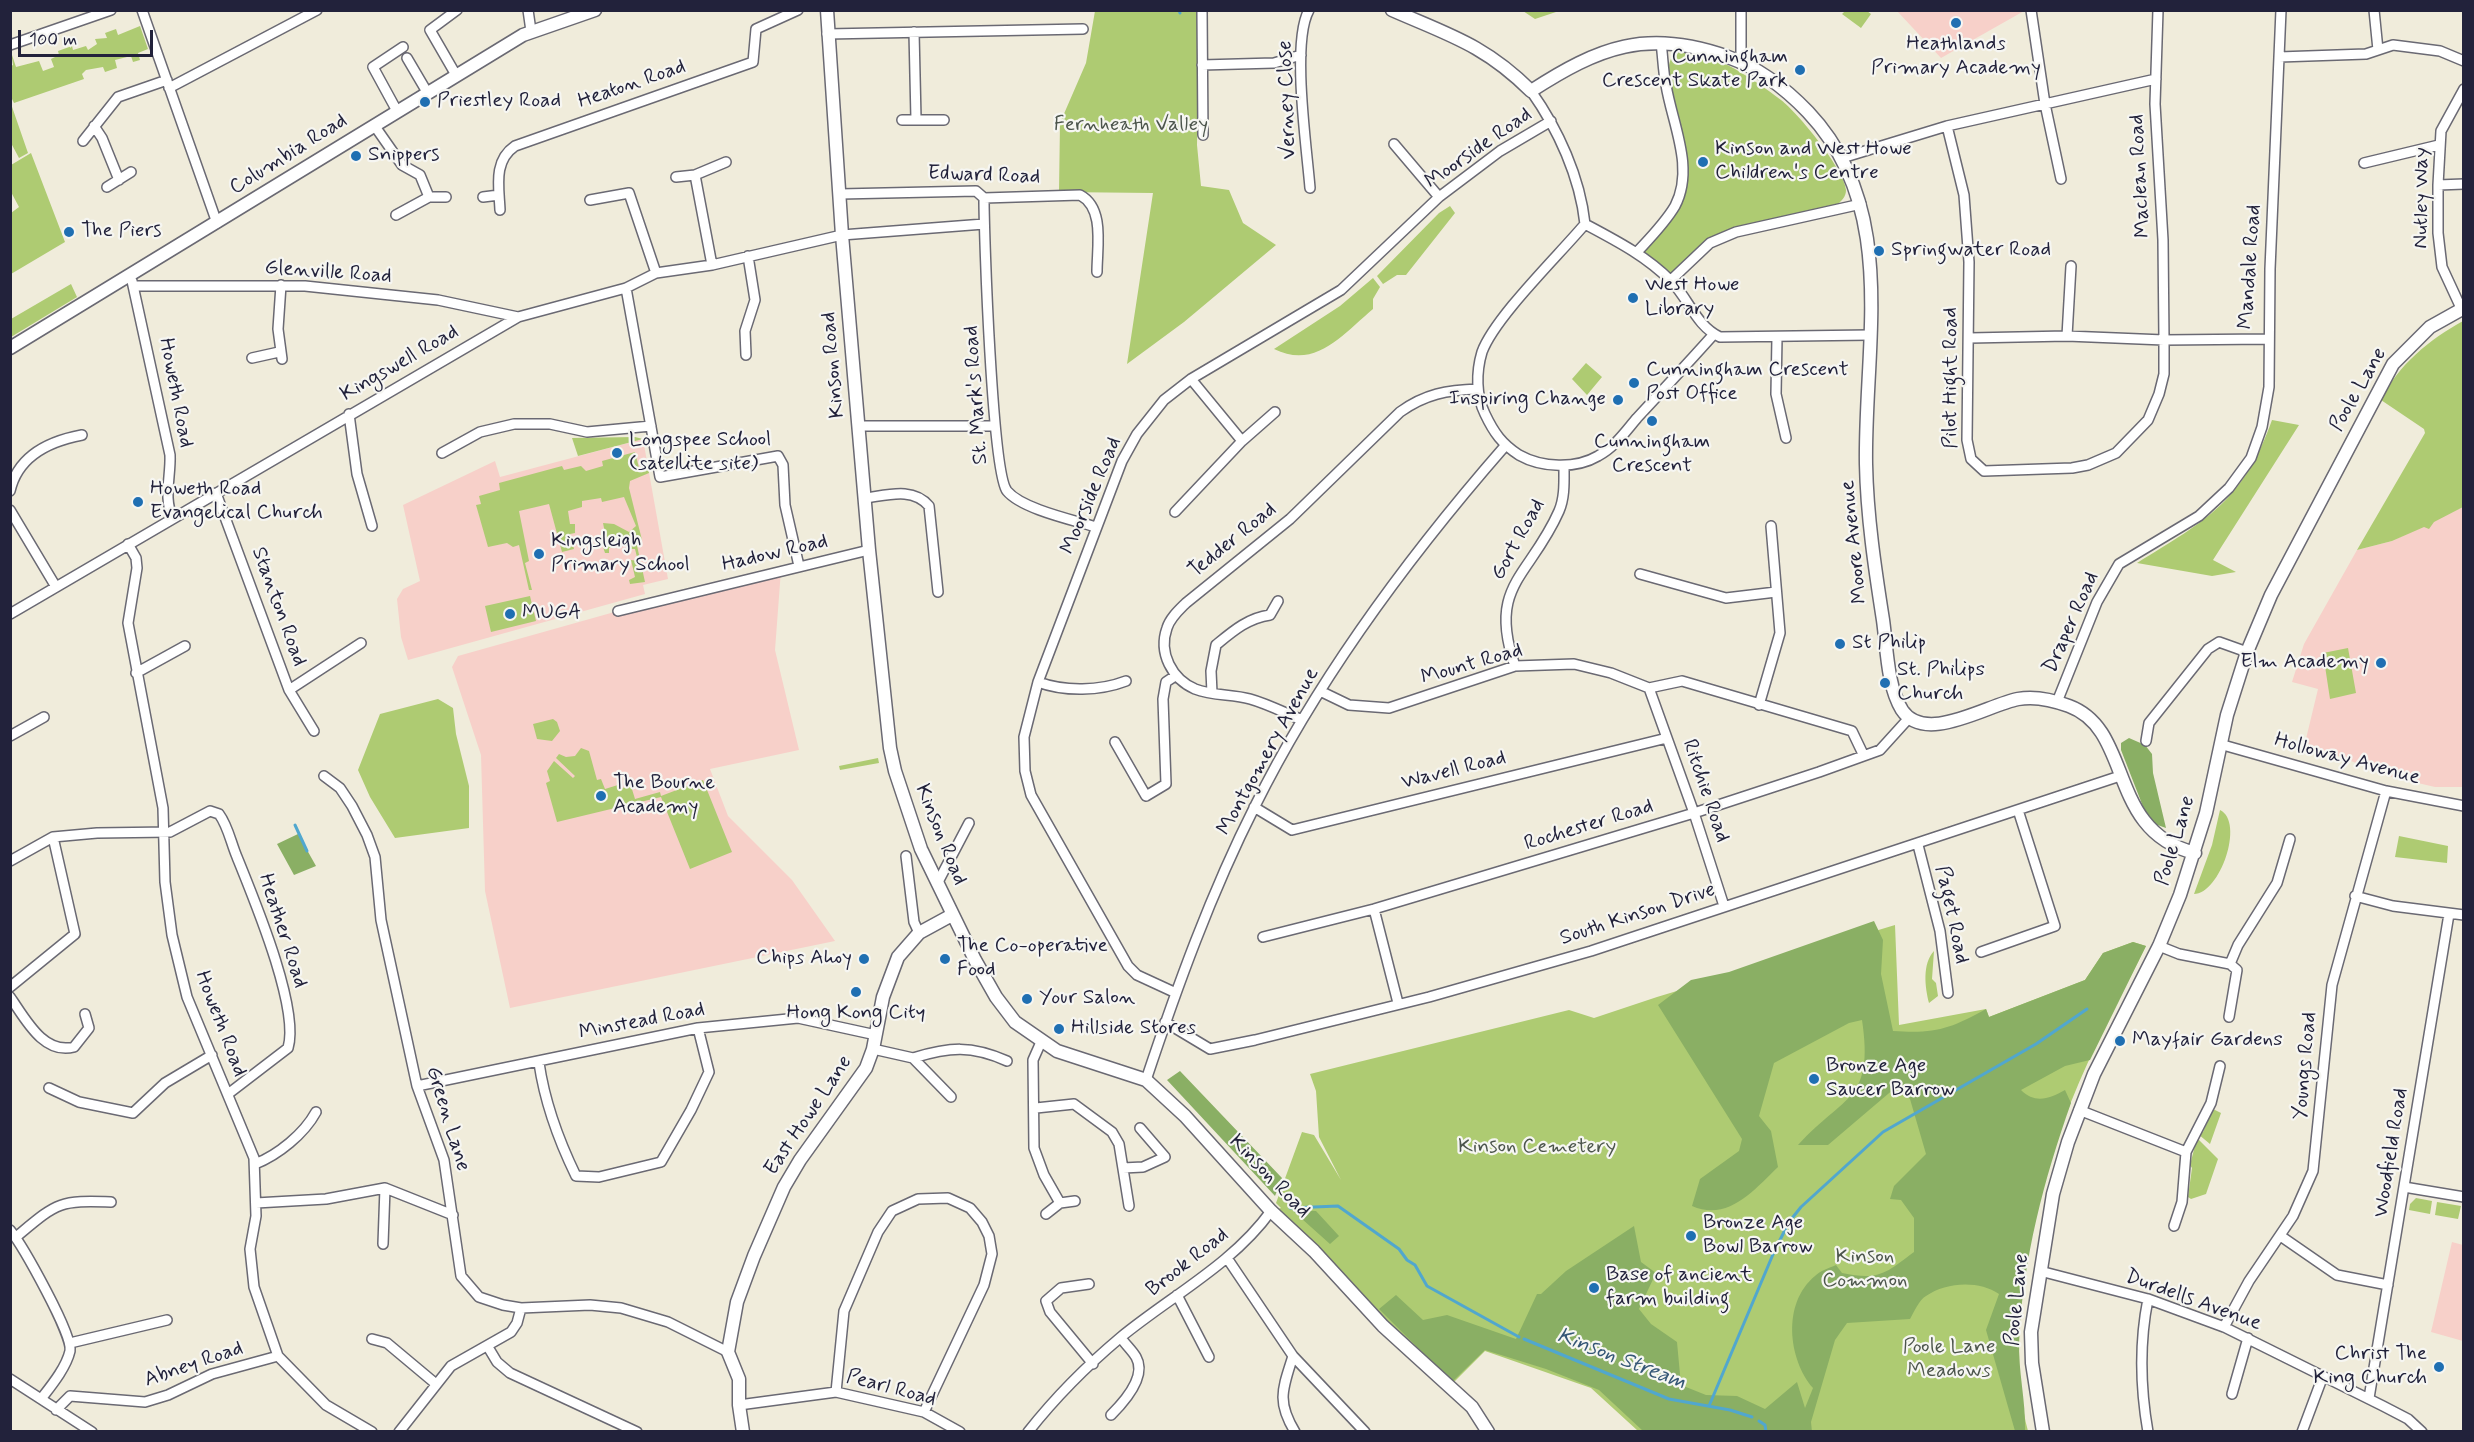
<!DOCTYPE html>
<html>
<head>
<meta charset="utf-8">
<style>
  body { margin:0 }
  #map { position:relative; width:2474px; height:1442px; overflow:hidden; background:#f0ecdb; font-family:Mynerve,sans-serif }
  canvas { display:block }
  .frame { position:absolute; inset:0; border:12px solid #22223b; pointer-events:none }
  .scale { position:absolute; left:18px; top:30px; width:135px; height:27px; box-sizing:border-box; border:3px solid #22223b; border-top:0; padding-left:8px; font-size:18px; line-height:21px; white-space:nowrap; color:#22223b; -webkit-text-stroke:4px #f6f6f2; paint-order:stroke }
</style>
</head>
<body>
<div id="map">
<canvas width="2474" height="1442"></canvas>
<div class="frame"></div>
<div class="scale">100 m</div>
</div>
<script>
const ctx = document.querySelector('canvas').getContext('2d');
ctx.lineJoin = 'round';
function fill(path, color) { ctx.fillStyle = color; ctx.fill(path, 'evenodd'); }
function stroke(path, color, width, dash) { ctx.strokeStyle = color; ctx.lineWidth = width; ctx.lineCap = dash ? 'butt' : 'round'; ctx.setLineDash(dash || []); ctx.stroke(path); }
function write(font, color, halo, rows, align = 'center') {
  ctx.font = font + ' Mynerve,sans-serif'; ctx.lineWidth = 4.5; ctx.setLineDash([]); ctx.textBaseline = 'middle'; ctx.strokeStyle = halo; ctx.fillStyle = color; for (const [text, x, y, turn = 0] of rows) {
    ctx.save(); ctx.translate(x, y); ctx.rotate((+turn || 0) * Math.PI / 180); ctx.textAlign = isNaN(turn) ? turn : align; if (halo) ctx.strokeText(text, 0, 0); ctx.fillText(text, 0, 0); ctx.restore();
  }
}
fill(new Path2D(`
  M1897 11H2024L1941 58Z
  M643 439 668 579 643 585 645 594 408 660 401 637 397 599 403 589 420 581 403 505 495 461 500 477Z
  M2463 507V787H2435L2392 777 2305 743 2318 689 2292 682 2304 644 2357 550 2392 541Z
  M781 570 775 650 799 750 710 769 728 816 792 880 835 941 510 1008 485 891 481 755 452 667 458 656 618 611Z
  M2452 1242 2463 1245V1341L2431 1332Z`), '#f7d0c9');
fill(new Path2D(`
  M1095 11H1199L1197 145 1201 186 1229 190 1243 223 1276 245 1184 322 1127 364 1153 193 1059 192 1060 123 1086 63Z
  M1523 11H1559L1535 19Z
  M1845 11H1867L1871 14 1861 28 1842 14Z
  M140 26 148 49 138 53 140 60 133 62 131 56 115 60 117 68 105 72 103 67 86 70 82 74 84 79 14 103 11 97V66L13 65 11 52 16 67 39 61 43 71 54 67 51 59 59 55 58 51 72 46 73 50 86 46 88 50 97 44 95 39 107 38 105 33 116 29 118 35Z
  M1677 51C1697 54 1718 59 1735 69 1750 78 1767 89 1781 100 1798 113 1845 170 1846 190 1846 197 1842 200 1837 205L1711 243 1671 280 1637 252C1647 240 1674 214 1677 200 1679 189 1683 174 1682 163 1680 139 1655 66 1677 51Z
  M10 101 28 153 19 158 11 143Z
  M31 153 65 242 11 274V213L19 207 11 192V165Z
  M1450 206 1455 213 1406 275H1397L1383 284 1377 276 1439 213Z
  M1373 278 1380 287 1373 299V309C1343 334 1316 370 1274 349L1340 306Z
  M71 284 77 297 11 337V319Z
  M2463 321V507L2434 522 2429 529 2424 527 2392 541 2357 550 2425 433 2424 429 2381 400C2398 365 2430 339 2463 321Z
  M1586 363 1602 377 1587 395 1572 379Z
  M2272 420 2299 425 2213 560 2236 572 2212 576 2137 563C2207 520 2243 501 2272 420Z
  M635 437 643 439 578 456 572 438Z
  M635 452 639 468 648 467 649 473 630 481 629 488 642 540 636 541 645 582 630 584 629 580 635 577 631 560 638 561 635 549H631L629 543 609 548V553H605L602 544 607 543 603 523 614 524 629 532 636 526 624 497 602 502 601 498 582 501V507L568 511 570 524H575V533L570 534 574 549 562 552 549 504 519 511 529 561 525 563 532 590H529L519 545 513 547 507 543 488 547 476 505 481 504 479 496 500 490 499 483 562 466 564 470 581 466 586 471 603 466 602 461Z
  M530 596 536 621 491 632 485 606Z
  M2348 648 2356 693 2330 699 2323 653Z
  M438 699 453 708 456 734 469 786V828L395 838 370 797 358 770 380 714Z
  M553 719 557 722 560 731 552 741 537 739 533 724Z
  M581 748 589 751 597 780 601 779 605 789 621 784 622 788 631 786 635 799 660 792 661 796 703 780 732 852 690 869 661 797 557 822 546 783 550 781 547 771 554 761 573 778 575 776 556 758 559 754 566 757 575 756Z
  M878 758 879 763 840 770 839 766Z
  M2220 810C2245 822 2220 894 2194 894L2212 845Z
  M2399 836 2448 846 2447 863 2395 857Z
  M1895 925 1899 1025 1986 1009 1989 1017 2085 980 2103 953 2133 942 2146 946C2120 998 2092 1049 2071 1102 2034 1195 2004 1333 2028 1431H1638L1591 1388 1485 1351 1449 1387 1271 1211 1281 1208 1276 1203 1302 1132 1314 1135 1341 1180 1319 1137 1316 1091 1310 1074 1569 1010 1594 1018 1657 997Z
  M1934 951 1932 979 1936 983 1938 996 1929 1003C1925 987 1922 964 1934 951Z
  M2213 1109 2221 1113 2210 1144 2198 1134 2203 1132Z
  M2197 1138 2218 1159 2206 1194 2191 1199 2188 1197 2192 1168 2190 1165Z
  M2416 1198 2432 1201 2430 1214 2409 1210 2410 1204Z
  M2437 1202 2461 1206 2458 1219 2435 1215Z`), '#aecb72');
fill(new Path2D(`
  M2129 738 2145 745 2152 754 2153 773 2166 828 2149 822 2121 750V743Z
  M298 834 316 866 294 875 277 844Z
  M1874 921 1883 940 1881 974 1893 1031C1935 1034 1950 1029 1986 1009L1989 1017 2085 980 2103 953 2133 942 2146 946 2090 1060 2065 1066 2021 1090C2035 1104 2049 1099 2065 1090L2071 1103C2044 1179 2023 1259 2019 1340 2018 1371 2026 1401 2025 1431H2015L1986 1330 1999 1294C1979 1280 1946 1282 1926 1296 1919 1300 1914 1312 1910 1319L1847 1323 1835 1340 1811 1422 1812 1432 1643 1431 1599 1390 1546 1369 1485 1350 1452 1382 1379 1309 1396 1295 1423 1320 1447 1315 1516 1339 1537 1294H1541L1566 1271 1634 1226 1641 1262 1656 1273 1639 1309 1651 1324 1677 1342 1681 1385 1706 1395 1737 1396 1765 1409 1797 1382 1805 1408 1813 1388C1788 1359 1782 1303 1815 1276 1820 1271 1829 1268 1836 1265L1842 1273C1879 1281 1886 1273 1914 1252V1218L1901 1200 1890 1199 1894 1186 1926 1154 1910 1099 1895 1088 1828 1145H1798C1845 1094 1874 1101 1862 1020L1849 1023 1774 1063 1759 1116 1771 1131 1778 1167C1754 1190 1728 1222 1692 1206L1700 1179 1739 1151 1742 1139 1658 1005 1691 980 1729 972Z
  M1180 1071 1282 1178 1275 1196 1167 1080Z
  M1292 1210 1316 1211 1339 1236 1330 1244Z`), '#8aaf64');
stroke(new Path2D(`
  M1179 10 1180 13
  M295 825 307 851
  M1290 1208 1338 1206 1399 1249 1407 1260 1415 1265 1427 1286 1519 1337
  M1524 1339 1669 1399 1730 1410 1752 1417
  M1709 1406 1774 1252 1789 1222 1801 1207 1883 1132 2036 1044 2087 1009
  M1759 1421 1765 1425 1766 1432`), '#51a7ce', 3);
const minor = new Path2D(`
  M142 10 217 223
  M528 10 531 31
  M1202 10 1203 135
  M1309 10C1291 42 1307 149 1310 188
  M2031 10 2045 104 2061 179
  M2374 10 2378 50
  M914 32 916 119
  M827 34 1083 29
  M10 45 111 10
  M2279 57 2366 54 2393 45 2440 51 2464 61
  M407 58 427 92
  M1741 62V10
  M1202 65 1274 63 1301 55
  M456 75 430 30 457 10
  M169 88 317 10
  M1531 91C1558 129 1580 177 1585 224
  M397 111 373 67 403 47
  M902 120H944
  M374 125 402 165 420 175 429 197 396 215
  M94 126 102 138 119 180
  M1947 126 1964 195 1969 262 1967 440 1971 459 1984 471 2072 468 2088 465 2116 453 2148 420 2159 394 2164 374V340L2163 240 2155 104 2158 10
  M83 141 118 97 167 80
  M1394 144 1439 197
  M1842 158 1947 126 2156 79
  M2364 163 2439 145
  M676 177 695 175
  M2438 185 2464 184
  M107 187 131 172
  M840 194 976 191 984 198 1080 195C1105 208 1097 247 1097 272
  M429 197H446
  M483 197 499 195
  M984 198C984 236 992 472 1007 491 1022 509 1073 520 1096 527
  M590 200 629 193 656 273
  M500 210C499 187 493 161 515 146L753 62 756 29 798 10
  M1637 252C1651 237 1665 223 1675 206 1695 168 1672 123 1666 85 1663 71 1663 57 1661 43
  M712 265 695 175 726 162
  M1671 280 1710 243 1736 232 1861 204
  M132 281 170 455C171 476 163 499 173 518
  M281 285 278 329 282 359
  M134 286H305L438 300 518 317
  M626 288 660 477 778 456 783 465 785 505 799 566
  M2461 308 2442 267 2438 233V185L2441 131 2464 89
  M1714 334C1689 362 1663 390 1637 418 1625 432 1615 447 1598 456 1576 469 1542 468 1519 455 1502 444 1494 433 1485 414 1476 396 1476 372 1482 352 1495 317 1559 255 1585 224 1617 241 1646 256 1671 281 1689 299 1696 326 1720 337L1870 335
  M2067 336 2071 266
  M1777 337 1776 394 1786 438
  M1970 338 2067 336 2164 340 2268 339
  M746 355 745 331 755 300 748 256
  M252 358 279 352
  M349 414 357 474 372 526
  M859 426H995
  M1242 441 1275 412
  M442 453 480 432 514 424H550L587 432 651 426
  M10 491C18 455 50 441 82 435
  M216 493 289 690 314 731
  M866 498C888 495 913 487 929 506L938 592
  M10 510 56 587
  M1175 512 1242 441 1191 379
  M128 544 136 558 137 568 128 623 163 808 165 882 172 935 187 997 254 1158 256 1216 250 1249 254 1287 278 1356 326 1405 372 1432
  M1640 574 1726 598 1776 592
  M618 611 869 550
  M10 614 518 317 626 288 656 273 712 265 842 235 984 224
  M1515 666C1487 585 1530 577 1559 511 1565 497 1564 481 1564 466
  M136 673 185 646
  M1038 682C1065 692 1100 691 1126 681
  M1649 688 1694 813 1724 906
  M289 690 361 643
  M1320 691 1349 705 1389 708 1515 666 1574 664 1611 673 1649 688 1682 681 1852 731 1863 754
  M1212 693 1211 671 1216 645C1233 631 1248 618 1270 615L1278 601
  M2057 702 2097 602 2119 564 2199 516 2229 488 2251 458 2262 427 2269 387 2270 269 2281 10
  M1759 705 1780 633 1771 526
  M1302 720C1285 713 1268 704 1250 699 1232 694 1213 696 1195 689 1172 679 1158 653 1167 628 1170 618 1179 610 1186 603L1290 519 1400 412C1425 394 1447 390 1478 389
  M10 736 44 717
  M2146 741 2149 723 2208 649 2219 642 2247 652
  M1115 742 1146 796 1166 784 1163 699 1166 682 1175 676
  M2223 745 2386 791 2464 806
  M324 776 340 788 352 806 367 835 375 857 381 920 417 1086 444 1160 461 1276 479 1297 503 1305 521 1308 590 1305 621 1308 668 1322 728 1352
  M1254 807 1292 830 1667 738
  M1918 845 1940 931 1948 993
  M906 856 914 922 919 933
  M10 861 53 837 97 833 170 832 210 811 219 814C228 826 231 843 237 857 253 897 300 1008 288 1048L228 1094
  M937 884 969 823
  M2355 896 2393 906 2464 915
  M1374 909 1398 1003
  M1263 937 1374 909 1694 813 1819 772 1880 750 1909 718
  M2159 946 2179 954 2230 964
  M1981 952 2055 926 2018 810
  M10 987 75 934 53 837
  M1176 993 1137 975 1128 966 1031 795 1025 771 1024 737 1038 682 1122 461 1137 434 1164 400 1191 379 1341 290 1439 197 1500 151 1551 121
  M10 997C25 1018 43 1055 74 1047L89 1028 85 1014
  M2229 1017 2237 970 2230 964 2238 945 2277 883 2290 839
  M1165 1022 1210 1049 1255 1040 1429 997 1591 951 2120 776
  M1041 1042 1033 1060 1034 1148 1044 1175 1060 1203
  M873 1049 913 1058 951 1097
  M913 1058C950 1047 971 1045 1007 1061
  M539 1063C545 1104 558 1139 576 1176L599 1177 661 1162 691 1110 709 1072 698 1028
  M1146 1080C1177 987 1211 893 1255 806 1320 675 1409 556 1505 446
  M417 1086 698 1028 798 1018 876 1035
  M49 1088 79 1102 133 1113 165 1083 212 1055
  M1036 1108 1074 1104 1112 1132 1119 1144 1129 1206
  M2079 1110 2186 1152
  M255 1164C278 1155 304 1134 316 1112
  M1123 1168 1143 1167 1165 1157 1140 1128
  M2404 1187 2464 1197
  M256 1203 326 1199 385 1188 453 1215
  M1046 1214 1060 1203 1075 1201
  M2174 1226 2182 1202 2186 1152 2211 1103 2220 1066
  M10 1230C23 1246 73 1335 70 1351 66 1368 51 1386 41 1399
  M16 1237C57 1203 58 1200 111 1202
  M2282 1237 2337 1275 2388 1285
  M383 1244 385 1188
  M1227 1258 1293 1356 1365 1432
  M2040 1271 2148 1299 2224 1327 2383 1406 2408 1419 2422 1432
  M1089 1284 1061 1288 1046 1301 1050 1312 1093 1364
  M1177 1295 1209 1357
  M2148 1299C2139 1344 2140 1386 2148 1432
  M2224 1327 2249 1281 2293 1216 2313 1171 2332 985 2386 791
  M372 1339 387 1343 436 1384
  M70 1343 167 1320
  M488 1347 497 1362 510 1373 637 1432
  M1293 1356C1283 1388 1276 1401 1295 1432
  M10 1379 92 1432
  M836 1392 844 1311 878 1232 892 1211 918 1199 948 1198 970 1208 982 1222 989 1236 992 1254 984 1285 924 1412
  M2232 1394 2248 1338
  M2369 1398 2449 914
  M739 1405 836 1392 924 1412 960 1432
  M56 1410 70 1396 145 1402 168 1395 212 1374 278 1356
  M1111 1415C1124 1402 1147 1376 1136 1357 1132 1350 1125 1344 1121 1338
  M399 1432 451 1366 511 1332 517 1323 521 1308
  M1028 1432C1054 1399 1090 1363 1121 1337 1171 1296 1233 1264 1271 1211
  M2302 1432 2323 1376`);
const tertiary = new Path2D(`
  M827 10 842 235 869 550 890 748 895 771 921 849 975 960 996 997 1015 1022 1057 1051 1146 1080 1185 1116 1271 1211 1314 1251 1383 1326 1472 1407 1488 1432
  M1392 10C1449 35 1485 45 1531 91 1599 47 1647 28 1728 57 1759 68 1785 88 1808 112 1900 209 1864 344 1866 464 1867 516 1875 569 1883 620 1887 648 1887 686 1902 710 1925 745 1987 705 2018 699 2034 696 2053 700 2069 706 2134 730 2106 831 2195 853
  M10 348 523 35 595 10
  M743 1432 739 1405V1379L728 1352 737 1302 754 1256 784 1187 800 1160 866 1068 873 1049 883 997 898 957 919 933 952 915
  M2043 1432 2032 1363 2031 1332 2053 1194 2068 1142 2094 1074 2159 946 2180 895 2206 813 2227 715 2247 652 2271 595 2393 364 2430 327 2464 308`);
stroke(minor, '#6a6973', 12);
stroke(tertiary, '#6a6973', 15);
stroke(minor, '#fff', 9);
stroke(tertiary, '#fff', 12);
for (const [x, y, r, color] of [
  [1956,23,6,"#1f6fb2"],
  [1800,70,6,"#1f6fb2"],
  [425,102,6,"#1f6fb2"],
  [356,156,6,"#1f6fb2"],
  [1703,162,6,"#1f6fb2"],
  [69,232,6,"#1f6fb2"],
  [1879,251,6,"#1f6fb2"],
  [1633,298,6,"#1f6fb2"],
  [1634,383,6,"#1f6fb2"],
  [1618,400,6,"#1f6fb2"],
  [1652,421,6,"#1f6fb2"],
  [617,453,6,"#1f6fb2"],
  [138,502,6,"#1f6fb2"],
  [539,554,6,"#1f6fb2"],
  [510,614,6,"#1f6fb2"],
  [1840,644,6,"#1f6fb2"],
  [2381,663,6,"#1f6fb2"],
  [1885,683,6,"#1f6fb2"],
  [601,796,6,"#1f6fb2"],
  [864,959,6,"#1f6fb2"],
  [945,959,6,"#1f6fb2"],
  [856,992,6,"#1f6fb2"],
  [1027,999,6,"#1f6fb2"],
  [1059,1029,6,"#1f6fb2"],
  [2120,1041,6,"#1f6fb2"],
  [1814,1079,6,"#1f6fb2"],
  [1691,1236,6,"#1f6fb2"],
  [1594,1288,6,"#1f6fb2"],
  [2439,1367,6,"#1f6fb2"]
]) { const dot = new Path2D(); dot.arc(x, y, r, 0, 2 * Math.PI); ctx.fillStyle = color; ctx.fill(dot); stroke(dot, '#f6f6f2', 2); }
write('21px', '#22223b', '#f6f6f2', [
  ["Heathlands",1956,45,"center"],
  ["Primary Academy",1956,69,"center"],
  ["Cunningham",1788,58,"right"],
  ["Crescent Skate Park",1788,82,"right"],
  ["Priestley Road",437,102],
  ["Kinson and West Howe",1715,150],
  ["Children's Centre",1715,174],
  ["Snippers",368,156],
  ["The Piers",81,232],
  ["Springwater Road",1891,251],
  ["West Howe",1645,286],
  ["Library",1645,310],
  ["Cunningham Crescent",1646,371],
  ["Post Office",1646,395],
  ["Inspiring Change",1606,400,"right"],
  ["Longspee School",629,441],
  ["(satellite site)",629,465],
  ["Cunningham",1652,443,"center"],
  ["Crescent",1652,467,"center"],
  ["Howeth Road",150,490],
  ["Evangelical Church",150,514],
  ["Kingsleigh",551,542],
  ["Primary School",551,566],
  ["MUGA",522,614],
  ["St Philip",1852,644],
  ["Elm Academy",2369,663,"right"],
  ["St. Philips",1897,671],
  ["Church",1897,695],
  ["The Bourne",613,784],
  ["Academy",613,808],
  ["The Co-operative",957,947],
  ["Food",957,971],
  ["Chips Ahoy",852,959,"right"],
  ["Your Salon",1039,999],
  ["Hong Kong City",856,1014,"center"],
  ["Hillside Stores",1071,1029],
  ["Mayfair Gardens",2132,1041],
  ["Bronze Age",1826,1067],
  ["Saucer Barrow",1826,1091],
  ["Bronze Age",1703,1224],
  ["Bowl Barrow",1703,1248],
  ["Base of ancient",1606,1276],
  ["farm building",1606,1300],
  ["Christ The",2427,1355,"right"],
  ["King Church",2427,1379,"right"]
], 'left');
write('21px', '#22223b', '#f6f6f2', [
  ["Heaton Road",632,85,-19],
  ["Verney Close",1288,100,-92],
  ["Moorside Road",1479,149,-35],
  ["Columbia Road",289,155,-32],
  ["Edward Road",984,176,2],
  ["Maclean Road",2141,176,-93],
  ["Nutley Way",2423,198,-90],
  ["Mandale Road",2251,267,-86],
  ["Glenville Road",328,273,4],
  ["Kingswell Road",400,364,-30],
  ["Kinson Road",834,365,-95],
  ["Pilot Hight Road",1952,378,-90],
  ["Poole Lane",2359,390,-60],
  ["Howeth Road",175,393,79],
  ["St. Mark's Road",977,395,-94],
  ["Moorside Road",1092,496,-67],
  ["Gort Road",1519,540,-61],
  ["Tedder Road",1233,541,-39],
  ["Moore Avenue",1855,542,-96],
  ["Hadow Road",775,554,-13],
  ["Stanton Road",278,607,70],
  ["Draper Road",2072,623,-66],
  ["Mount Road",1472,665,-16],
  ["Montgomery Avenue",1269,752,-61],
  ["Holloway Avenue",2347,760,15],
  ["Wavell Road",1454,771,-14],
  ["Ritchie Road",1705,791,71],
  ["Rochester Road",1589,826,-17],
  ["Kinson Road",940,835,68],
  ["Poole Lane",2176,841,-73],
  ["South Kinson Drive",1638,915,-18],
  ["Paget Road",1951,915,78],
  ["Heather Road",282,931,72],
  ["Minstead Road",642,1022,-11],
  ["Howeth Road",220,1024,69],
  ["Youngs Road",2306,1066,-85],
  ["East Howe Lane",809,1116,-56],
  ["Green Lane",447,1119,73],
  ["Woodfield Road",2392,1153,-81],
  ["Kinson Road",1269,1177,46],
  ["Brook Road",1188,1263,-38],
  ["Poole Lane",2018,1300,-84],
  ["Durdells Avenue",2193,1301,20],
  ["Abney Road",194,1365,-19],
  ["Pearl Road",891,1389,15]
]);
write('21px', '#4c554c', '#f6f6f2', [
  ["Fernheath Valley",1131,126],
  ["Kinson Cemetery",1537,1148],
  ["Kinson",1865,1258],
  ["Common",1865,1282],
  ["Poole Lane",1949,1348],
  ["Meadows",1949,1372]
]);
write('italic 22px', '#355776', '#f6f6f2', [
  ["Kinson Stream",1621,1360,21]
]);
</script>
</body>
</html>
